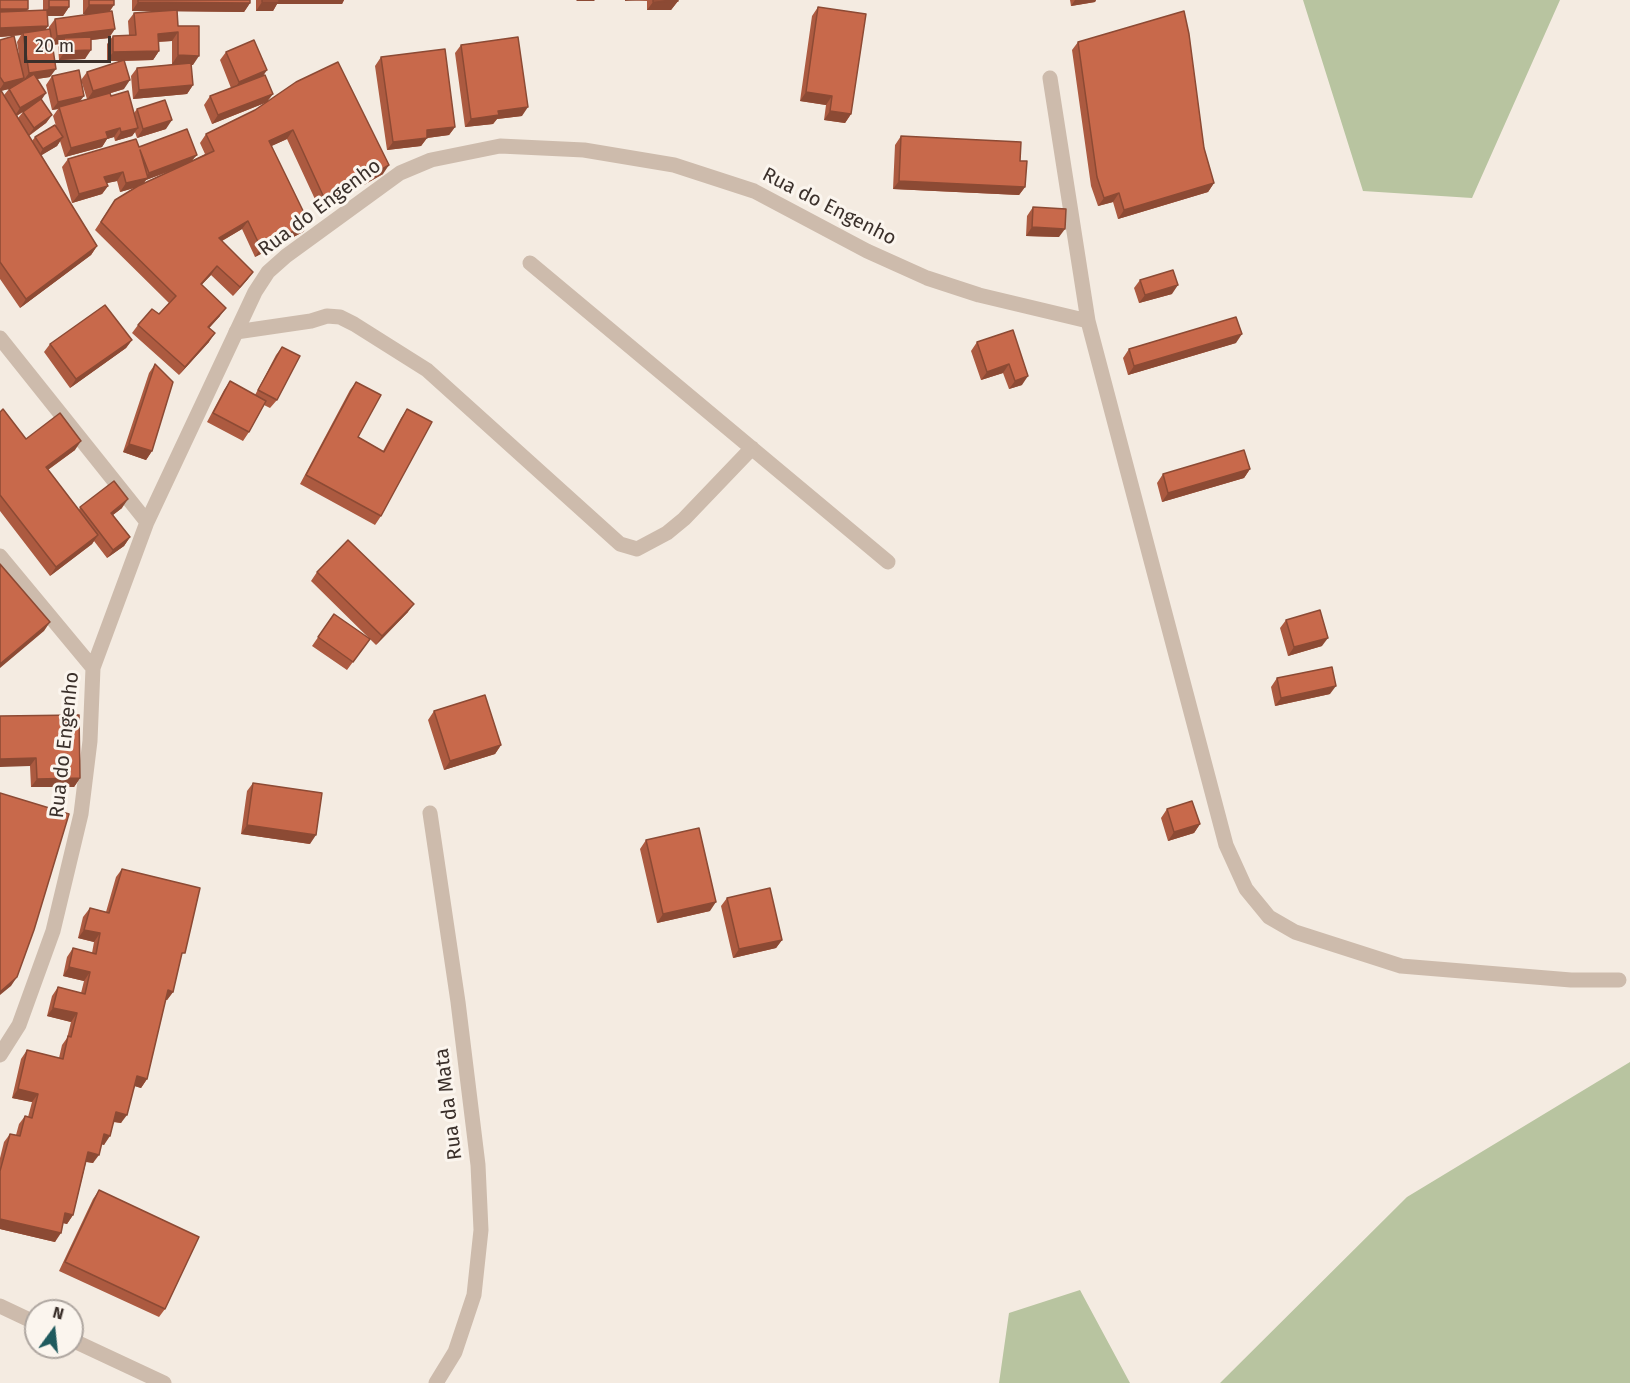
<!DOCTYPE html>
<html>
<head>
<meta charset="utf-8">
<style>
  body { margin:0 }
  #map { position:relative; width:1630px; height:1383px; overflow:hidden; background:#f4ebe1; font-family:"Fira Sans",sans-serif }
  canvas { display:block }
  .north { position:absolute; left:24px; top:1299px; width:60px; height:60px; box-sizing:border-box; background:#fbf5ee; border:2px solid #aea6a0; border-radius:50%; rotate:15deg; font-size:16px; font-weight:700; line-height:24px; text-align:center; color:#3b302b }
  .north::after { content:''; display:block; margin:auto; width:21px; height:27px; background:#1f5a5e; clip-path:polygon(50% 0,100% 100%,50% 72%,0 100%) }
  .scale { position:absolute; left:24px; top:36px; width:87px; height:27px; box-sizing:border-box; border:3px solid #3b302b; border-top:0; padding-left:8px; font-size:18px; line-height:21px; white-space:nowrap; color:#3b302b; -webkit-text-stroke:4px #fbf5ee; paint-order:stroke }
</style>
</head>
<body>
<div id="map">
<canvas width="1630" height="1383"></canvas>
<div class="north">N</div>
<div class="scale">20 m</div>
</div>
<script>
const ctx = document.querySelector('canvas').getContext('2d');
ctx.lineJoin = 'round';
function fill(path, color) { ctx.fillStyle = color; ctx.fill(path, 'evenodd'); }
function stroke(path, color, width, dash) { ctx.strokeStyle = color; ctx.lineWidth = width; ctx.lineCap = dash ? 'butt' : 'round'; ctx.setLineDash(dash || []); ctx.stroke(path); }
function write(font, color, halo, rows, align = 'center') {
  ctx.font = font + ' "Fira Sans",sans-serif'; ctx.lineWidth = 6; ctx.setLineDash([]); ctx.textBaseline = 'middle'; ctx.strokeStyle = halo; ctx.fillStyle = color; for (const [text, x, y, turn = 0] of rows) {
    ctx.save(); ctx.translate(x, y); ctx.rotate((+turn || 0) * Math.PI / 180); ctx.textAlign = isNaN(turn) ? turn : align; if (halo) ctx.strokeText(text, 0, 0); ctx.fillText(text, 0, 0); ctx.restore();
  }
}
fill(new Path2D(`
  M1303 0H1560L1472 198 1363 191Z
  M1630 1062V1383H1220L1407 1197Z
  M1080 1290 1130 1383H999L1009 1313Z`), '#b8c4a0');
stroke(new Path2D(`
  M530 263 888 562
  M236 332 311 321 327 316 340 317 354 324 427 370 620 544 637 549 667 533 684 519 752 448`), '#cdbbac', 15);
stroke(new Path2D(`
  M1050 78 1088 321 1226 845 1246 889 1269 917 1295 932 1401 966 1571 980H1619
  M0 338 147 522
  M0 556 93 668
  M430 813 458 1002 478 1165 481 1230 474 1295 455 1352 436 1383
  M0 1055 19 1025 53 931 81 814 90 741 93 668 147 522 255 292 268 272 286 256 400 173 431 160 500 146 584 150 674 165 754 191 867 251 927 278 979 295 1088 321
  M0 1306 36 1323
  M72 1340 164 1383`), '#cdbbac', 15);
fill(new Path2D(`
  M43 0H69V7L63 16H47L48 26 45 30 49 29V27L55 19 93 14H83V0H114L109 12V38L91 40 85 59 59 60 58 47 60 44 52 45 50 77 37 79 46 93 41 99 52 115 46 123 29 136 32 141 35 137 56 126 53 116 58 109 52 110 46 85 52 76 80 101 87 99 81 80 87 72 123 61H107V44L113 36 129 35 128 21 134 13 155 11H132V0H250V3L244 12 177 11 178 26 193 65H191L193 85 187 94 133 99 131 76 137 68 177 64H172V41L158 42 159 51 153 60 124 61V89L108 94 134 113 137 109 166 129 137 138 135 132 132 136 115 141 114 137 107 139 102 147 65 157 60 141 57 146 41 155 97 246 91 255 20 308 0 279V40L19 55 17 42 21 35 0 37 26 11 43 10ZM9 89 4 95 1 91ZM24 111 23 112 18 118 17 116Z
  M256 0H344L342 4H277L273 11H256Z
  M625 0H678V1L671 10H647V1Z
  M1070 0H1096L1095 2 1071 6Z
  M818 7 851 114 845 123 824 120 826 105 800 101 812 16Z
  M1078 42 1204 148 1214 183 1208 192 1118 219 1113 202 1098 206 1091 186 1072 50Z
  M461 45 522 116 497 119 493 124 465 127 455 53Z
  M226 52 263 76 268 101 383 174 320 210 287 139 271 146 309 223 303 232 255 257 242 229 222 241 253 272 247 280 233 296 211 275 201 285 220 316 209 328V342L179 375 132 333 138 325 159 314 169 303 95 230 115 200 134 188 120 192 117 181 107 183 108 186 102 194 72 203 62 167 68 159 139 147 193 160 205 154 200 143 206 134 255 110 265 103 212 124 204 105 210 96 231 88 220 60ZM168 172 144 183 146 180Z
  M381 57 455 127 449 135 427 138 421 146 387 150 375 66Z
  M901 136 1020 161 1025 187 1019 195 893 189 895 145Z
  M1033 207 1059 237 1026 236 1027 216Z
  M1140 280 1172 294 1139 303 1134 288Z
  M1013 330 1022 385 1009 389 1003 373 981 380 971 351 977 342Z
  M132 340 126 348 70 388 44 352 50 344Z
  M1236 343 1128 375 1123 358 1129 349Z
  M282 347 277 400 270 408 264 405 249 432 243 441 207 422 224 390 230 381 255 395 276 355Z
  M155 364 152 451 146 460 123 452 149 373Z
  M356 382 358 437 383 451 401 418 407 409 381 516 375 525 300 484 350 390Z
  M0 412 26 439 75 450 48 470 79 510 80 507 122 508 113 515 130 537 124 546 107 558 94 541 92 544 50 576 0 511Z
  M1250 469 1244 478 1162 502 1157 483 1163 474Z
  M317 572 408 612 376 645 311 581Z
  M334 614 370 639 347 670 312 646Z
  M1286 620 1322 646 1288 656 1280 628Z
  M1277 678 1330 694 1275 706 1271 687Z
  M434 711 501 745 495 754 444 770 428 720Z
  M0 716 80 778 74 787H31L30 766Z
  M253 783 310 844 241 834 247 791Z
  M1167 809 1200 824 1194 833 1168 841 1161 818Z
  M646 840 710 911 657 923 640 849Z
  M122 869 180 961 173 992 167 1000H165L147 1079 141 1088 135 1086 121 1123 113 1122 104 1145 101 1144 93 1163 86 1162 73 1215 67 1224 63 1223 55 1242 0 1229V1158L4 1142 10 1134 16 1135 19 1124 25 1116 28 1117 32 1102 12 1098 21 1059 27 1050 59 1058 62 1045 67 1038 71 1022 47 1016 52 996 58 987 81 993 84 981 63 976 67 957 73 948 92 953 94 942 78 938 83 917 90 908 106 912 116 877Z
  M727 898 782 940 776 948 733 958 721 906Z
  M99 1190 165 1309 159 1317 59 1271 93 1199Z`), '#ac5a40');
fill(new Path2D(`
  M276 0H344L342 4H277L273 11H256L262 2Z
  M577 0H595L594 1H576Z
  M625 0H648L625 1Z
  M1075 0H1096L1095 2 1071 6Z
  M678 1 671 10H647L653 2Z
  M138 2 250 3 244 12 132 11Z
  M89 5H114L108 14H83Z
  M49 7H69L63 16H43Z
  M0 9H28L22 18H0Z
  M48 26 42 34 23 33 21 35 0 37V28Z
  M115 29 109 38 64 43V38L60 44 51 45 57 36Z
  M178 32 172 41 152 42 158 34Z
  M91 50 85 59 59 60 65 51Z
  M159 51 153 60 107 61 113 52Z
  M178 55 199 56 193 65 172 64Z
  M56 69 50 77 23 81 29 73Z
  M267 70 261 79 233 91 239 82Z
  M24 78 18 87 0 91V89L4 83Z
  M130 80 124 89 87 100 93 91Z
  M193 85 187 94 133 99 139 90Z
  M806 92 832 96 826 105 800 101Z
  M46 93 40 102 14 117 20 108Z
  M273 94 267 102 212 124 218 115Z
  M84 96 78 104 59 107 58 109 52 110 58 102Z
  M528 107 522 116 497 119 493 124 465 127 471 119 498 111Z
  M830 111 851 114 845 123 824 120Z
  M52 115 46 123 28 136 34 128Z
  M172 120 166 129 137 138 143 129Z
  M455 127 449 135 427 138 421 146 387 150 393 142 427 130Z
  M120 128 114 137 107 139 102 147 65 157 71 148 106 132Z
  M138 128 132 136 115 141 121 132Z
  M293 130 287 139 263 150 269 141Z
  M63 137 57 146 37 158 43 149Z
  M197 155 190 163 146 180 141 186 120 192 126 183 145 178 149 173Z
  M389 165 383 174 320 210 326 202Z
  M123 172 117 181 98 185 104 177Z
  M899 181 1025 187 1019 195 893 189Z
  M1214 183 1208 192 1118 219 1124 210Z
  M108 186 102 194 72 203 79 194Z
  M1119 193 1113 202 1098 206 1104 198Z
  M248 221 242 229 213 246 219 238Z
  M309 223 303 232 255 257 261 248Z
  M1032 227 1065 229 1059 237 1026 236Z
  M97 246 91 255 20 308 26 299Z
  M217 266 211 275 194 293 201 284Z
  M253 272 247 280 233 296 240 287Z
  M1178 285 1172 294 1139 303 1145 295Z
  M226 308 220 316 202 336 208 327Z
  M215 333 209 342 179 375 185 367Z
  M1242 334 1236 343 1128 375 1134 366Z
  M132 340 126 348 70 388 76 379Z
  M1009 364 1003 373 981 380 987 372Z
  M1028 376 1022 385 1009 389 1015 381Z
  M81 441 75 450 39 476 46 467Z
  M129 444 152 451 146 460 123 452Z
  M1250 469 1244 478 1162 502 1168 493Z
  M128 499 122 508 105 521 111 513Z
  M98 535 92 544 50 576 56 567Z
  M130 537 124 546 107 558 113 550Z
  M414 604 408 612 376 645 382 636Z
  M50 622 44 631 0 668V664Z
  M1328 638 1322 646 1288 656 1294 647Z
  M1336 686 1330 694 1275 706 1281 698Z
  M501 745 495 754 444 770 450 761Z
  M36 758 30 766 0 767V759Z
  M80 778 74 787H31L37 779Z
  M1200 824 1194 833 1168 841 1174 832Z
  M247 825 316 835 310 844 241 834Z
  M716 902 710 911 657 923 663 914Z
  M84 930 100 933 94 942 78 938Z
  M782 940 776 948 733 958 739 949Z
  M69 967 90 972 84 981 63 976Z
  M17 977 11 986 0 995V992Z
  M168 990 173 992 167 1000 162 999Z
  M53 1008 77 1013 71 1022 47 1016Z
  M137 1076 147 1079 141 1088 131 1085Z
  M18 1089 38 1094 32 1102 12 1098Z
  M116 1112 127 1115 121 1123 110 1121Z
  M104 1134 110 1136 104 1145 98 1143Z
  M88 1152 99 1155 93 1163 82 1161Z
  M65 1213 73 1215 67 1224 59 1222Z
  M0 1219 61 1233 55 1242 0 1229Z`), '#8c4a34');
const building = new Path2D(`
  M0 0H28V9H0Z
  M49 0H69V7H49Z
  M89 0H114V5H89Z
  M138 0H250V3L138 2Z
  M262 0H279V2H262Z
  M653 0H678V1L653 2Z
  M818 7 866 14 851 114 830 111 832 96 806 92Z
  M47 10 48 26 0 28V12Z
  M177 10 178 26H199V56L178 55V32L158 34 159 51 113 52V36L136 35 134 13Z
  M112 11 115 29 57 36 55 19Z
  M1184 11 1189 34 1204 148 1214 183 1124 210 1119 193 1104 198 1097 177 1078 42Z
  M50 29 56 69 29 73 23 33Z
  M14 36 24 78 4 83 0 77V40Z
  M91 37V50L65 51 64 38Z
  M518 37 528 107 498 111 499 115 471 119 461 45Z
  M254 40 267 70 239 82 226 52Z
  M445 49 455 127 427 130V138L393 142 381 57Z
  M124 60 130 80 93 91 87 72Z
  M338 62 389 165 326 202 293 130 269 141 309 223 261 248 248 221 219 238 253 272 240 287 217 266 201 284 226 308 208 327 215 333 185 367 138 325 152 309 159 314 176 296 101 222 115 200 138 186 214 151 206 134 255 110 296 82Z
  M191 63 193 85 139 90 137 68Z
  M79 70 84 96 58 102 52 76Z
  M34 74 46 93 20 108 9 89Z
  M265 75 273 94 218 115 210 96Z
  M0 89 97 246 26 299 0 262Z
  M128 91 138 128 121 132 120 128 106 132 108 138 71 148 59 107 110 93 111 96Z
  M41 99 52 115 34 128 23 112Z
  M165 100 172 120 143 129 137 109Z
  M55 125 63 137 43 149 35 137Z
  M187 129 197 155 149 173 140 150 148 178 126 183 123 172 104 177 108 186 79 194 68 159 136 139 139 147Z
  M901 136 1021 142 1020 161H1027L1025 187 899 181Z
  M1033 207 1066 209 1065 229 1032 227Z
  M1173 270 1178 285 1145 295 1140 280Z
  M105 305 132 340 76 379 50 344Z
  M1236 317 1242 334 1134 366 1129 349Z
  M1013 330 1028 376 1015 381 1009 364 987 372 977 342Z
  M282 347 300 356 277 400 258 390Z
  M155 364 173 382 152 451 129 444Z
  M230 381 266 401 249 432 213 413Z
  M356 382 381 395 358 437 384 452 407 409 432 422 381 516 306 475Z
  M3 409 26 439 60 413 81 441 46 467 98 535 56 567 0 495V412Z
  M1244 450 1250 469 1168 493 1163 474Z
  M114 481 128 499 111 513 130 537 113 550 80 507Z
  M348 540 414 604 382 636 317 572Z
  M0 564 50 622 0 664Z
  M1320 610 1328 638 1294 647 1286 620Z
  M334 614 370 639 353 662 318 637Z
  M1332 667 1336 686 1281 698 1277 678Z
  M485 695 501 745 450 761 434 711Z
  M79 715 80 778 37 779 36 758 0 759V716Z
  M253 783 322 793 316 835 247 825Z
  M0 793 69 814 34 930 17 977 0 992Z
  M1192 801 1200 824 1174 832 1167 809Z
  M699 828 716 902 663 914 646 840Z
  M122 869 200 888 185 953H182L173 992 168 990 147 1079 137 1076 127 1115 116 1112 110 1136 104 1134 99 1155 88 1152 73 1215 65 1213 61 1233 0 1219V1171L10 1134 20 1136 25 1116 32 1118 38 1094 18 1089 27 1050 63 1059 68 1036 71 1037 77 1013 53 1008 58 987 85 994 90 972 69 967 73 948 96 954 100 933 84 930 90 908 109 913Z
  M770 888 782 940 739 949 727 898Z
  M99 1190 199 1237 165 1309 65 1262Z`);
fill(building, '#c8694b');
stroke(building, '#8c4a34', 1.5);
write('20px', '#3b302b', '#fbf5ee', [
  ["Rua do Engenho",829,207,27],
  ["Rua do Engenho",320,208,-37],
  ["Rua do Engenho",65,745,-84],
  ["Rua da Mata",449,1104,-97]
]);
</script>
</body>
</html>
